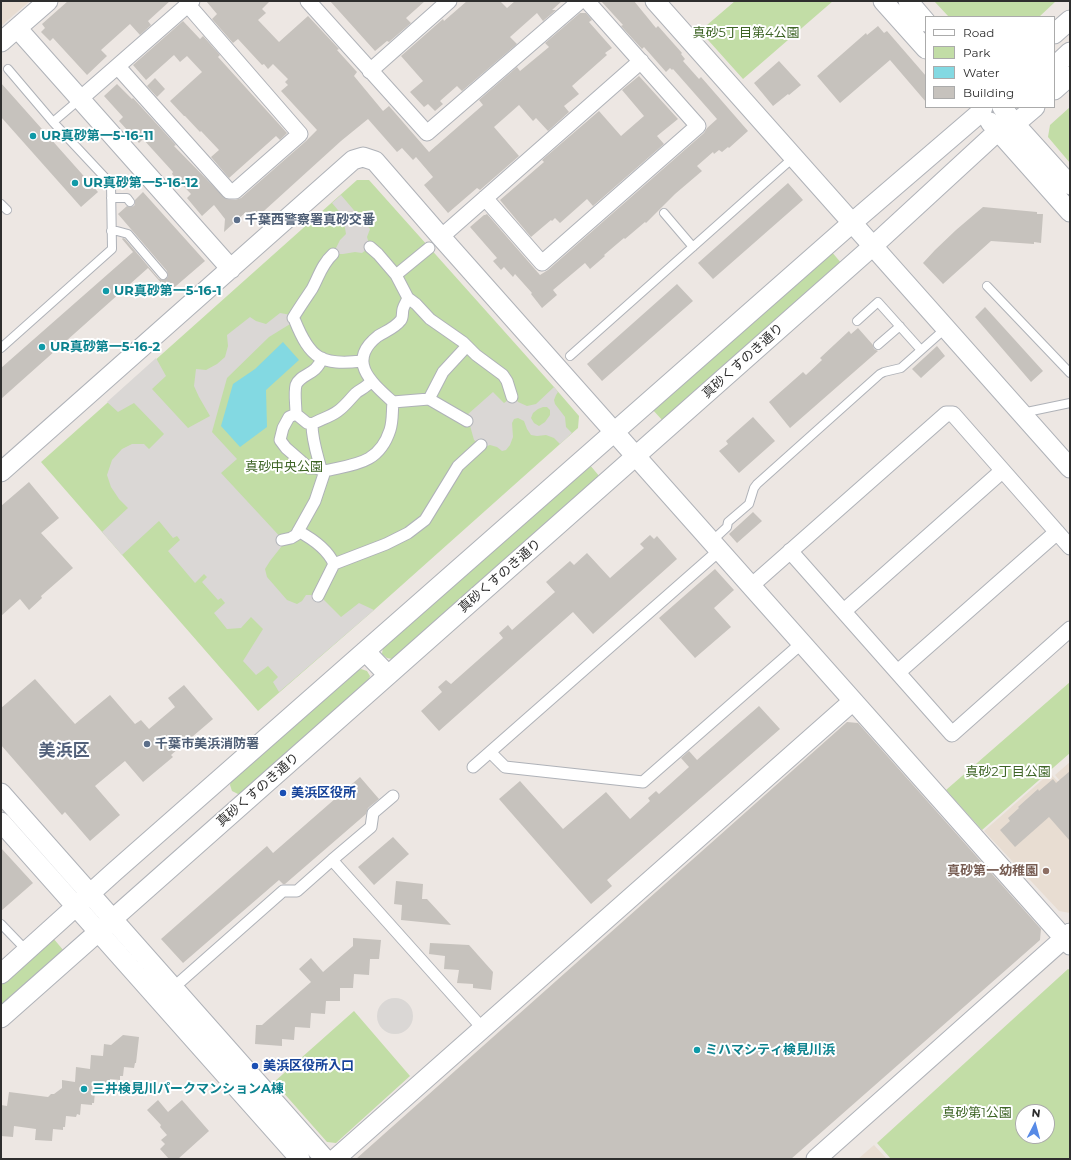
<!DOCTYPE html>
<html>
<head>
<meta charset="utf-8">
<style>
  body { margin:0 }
  #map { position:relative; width:1071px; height:1160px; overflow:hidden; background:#ede7e3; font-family:Montserrat,sans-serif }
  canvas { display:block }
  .frame { position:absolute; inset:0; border:2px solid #2e2e2e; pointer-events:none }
  .legend { position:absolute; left:925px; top:16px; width:130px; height:92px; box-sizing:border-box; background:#fff; border:1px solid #ababab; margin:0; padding:5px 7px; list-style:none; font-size:12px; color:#2e2e2e }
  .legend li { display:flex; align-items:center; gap:8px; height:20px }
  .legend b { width:20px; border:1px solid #ababab }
  .north { position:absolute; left:1015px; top:1104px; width:40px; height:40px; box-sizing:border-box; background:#fff; border:1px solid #ababab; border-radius:50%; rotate:6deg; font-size:11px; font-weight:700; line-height:16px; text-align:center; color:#2e2e2e }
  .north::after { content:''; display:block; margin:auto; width:14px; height:18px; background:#578ae6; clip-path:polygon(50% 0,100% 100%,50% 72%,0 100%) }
</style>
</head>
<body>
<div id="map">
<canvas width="1071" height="1160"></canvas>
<div class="frame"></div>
<ul class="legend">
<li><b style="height:5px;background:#fff"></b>Road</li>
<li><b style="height:11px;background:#c2dda6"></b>Park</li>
<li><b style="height:11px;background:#83d9e2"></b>Water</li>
<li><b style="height:11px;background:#c6c2bd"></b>Building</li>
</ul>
<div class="north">N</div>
</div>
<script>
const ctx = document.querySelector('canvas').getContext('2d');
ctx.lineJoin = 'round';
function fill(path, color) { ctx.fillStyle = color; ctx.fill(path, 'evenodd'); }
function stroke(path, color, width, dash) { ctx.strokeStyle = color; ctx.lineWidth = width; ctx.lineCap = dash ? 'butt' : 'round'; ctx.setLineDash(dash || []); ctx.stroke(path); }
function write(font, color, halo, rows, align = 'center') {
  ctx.font = font + ' Montserrat,"Noto Sans JP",sans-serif'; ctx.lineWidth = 4; ctx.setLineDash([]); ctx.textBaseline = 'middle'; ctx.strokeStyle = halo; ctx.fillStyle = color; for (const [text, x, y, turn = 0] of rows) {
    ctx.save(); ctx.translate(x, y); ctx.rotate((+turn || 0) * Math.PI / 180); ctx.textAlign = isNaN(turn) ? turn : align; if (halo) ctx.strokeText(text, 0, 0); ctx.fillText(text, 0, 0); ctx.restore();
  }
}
fill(new Path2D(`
  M1 1H30L1 26Z
  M1070 762V793L1055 775Z
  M1050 773 1070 795V913L1059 911 984 831Z
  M874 1145 887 1159H858Z`), '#e8ddd2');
fill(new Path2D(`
  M735 1H833L743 79 700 31Z
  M934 1H1056L1039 17H949Z
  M1070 107V163L1048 137 1050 125Z
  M357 180H369L554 387 579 416 578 428 374 610 258 711 41 462Z
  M831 251 842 264 663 421 652 409Z
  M589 464 600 477 392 659 387 658 382 654 383 647Z
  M361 669 367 671 370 676 368 682 243 793 238 794 232 791 230 785 231 780 356 671Z
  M1070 682V753L982 830 946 790Z
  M53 938 64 951 1 1007V984Z
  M1068 969 1070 970V1159H891L877 1143ZM1023 1112H1047V1136H1023Z
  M354 1011 410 1076 336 1143 327 1142 274 1082Z`), '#c2dda6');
fill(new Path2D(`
  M341 195 370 229 367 237 370 247 362 253 355 252 343 254H333L340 240 346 234 343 216 332 203Z
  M280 313 291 315 295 321 269 337 227 378 212 432 237 459 221 473 285 542 270 561 265 569 267 577 287 600 297 604 302 601 306 595H316L322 598 341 617 359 603 374 610 279 692 273 682 278 677 268 666 256 675 243 661 263 629 251 617 241 628 227 629 214 613 225 603 221 598 218 600 202 582 207 577 204 574 195 583 168 551 180 540 177 536 173 538 159 521 122 555 102 532 128 508 119 499 111 487 107 475 112 460 122 449 132 444H144L149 449 164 434 134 403 118 412 107 402 156 358 166 376 152 389 188 428 210 416 199 397 194 386 196 369 206 370 217 364 225 357 228 346 227 335 250 317 256 321 266 324Z
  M554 387 558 392 556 395 554 400 555 404 565 417 566 427 572 433 560 444 554 438 546 435 537 436 531 435 527 429 524 421 518 418 514 419 512 423 513 437 510 445 506 450 502 451 497 447 490 445 484 447 474 440 467 415 493 392 504 403 514 396 518 402 527 406 536 404ZM543 407H547L550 410V415L545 422 539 426 534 423 531 418 533 413 538 409Z
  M377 1016a18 18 0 1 1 36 0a18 18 0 1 1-36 0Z`), '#dad7d5');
fill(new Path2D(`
  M283 342 299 360 266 390 267 427 240 447 221 426 233 384 255 369Z`), '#83d9e2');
fill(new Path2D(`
  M68 1H170L148 21 151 25 140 35 130 24 101 50 107 56 87 75 53 38 50 41 41 32 45 28 42 24Z
  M206 1H270L262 9 266 13 258 20 279 42 308 16 339 49 337 50 357 72 354 76 383 111 389 106 429 152 483 105 479 100 517 67 520 71 549 47 545 43 580 13H586L592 20 589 22 612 48 605 53 607 55 572 86 579 94 564 106 569 112 548 131 536 118 533 121 519 105 494 127 519 156 480 190 477 188 448 213 424 185 433 177 416 157 413 160 402 148 397 152 368 119 341 141 254 220 246 212 224 232 225 219 214 205 202 216 187 198 191 194 172 174 173 172 143 139 139 143 119 121 123 117 104 96 117 84 132 99 133 98 176 145 174 146 226 199 235 200 241 198 306 141 317 130 281 91 288 85 285 82 288 79 273 64 268 69 264 64 262 65 238 39 233 43 212 19 217 14Z
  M330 1H425L406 18 411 23 389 42 387 41 375 51Z
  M467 1H500L507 8 515 1H562L552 10H556L543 21 537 13 510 37 517 44 462 91 457 86 440 101 443 104 435 111 428 104 424 107 410 92 423 81 401 56 443 19 444 21Z
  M601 1H634L656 28 658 26 682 53 681 54 685 59 683 61 699 79 701 77 748 131 729 148 728 147 722 152 719 150 714 154 713 152 697 166 702 171 675 194 646 223 645 222 625 239 624 238 604 255 605 256 590 269 585 263 553 290 557 295 542 308 531 294 532 293 515 274 513 277 504 267 501 270 493 261 497 258 470 227 484 215H485L487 214 540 275 548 270 704 133 707 128 717 119 673 69 672 70 670 68 666 72 644 47 642 49 621 26 623 25Z
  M183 21 200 39 203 36 220 55 218 57 287 133 280 140 276 136 229 178 211 157 219 150 201 131 200 132 185 116H184L170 101 202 72 187 56 180 62 174 55 146 80 133 65Z
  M878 26 884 33 887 31 926 76V102L890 60 840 103 817 76 866 33 867 35Z
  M779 61 801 85 789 95 788 94 773 106 754 83Z
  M639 76 678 119 657 136 664 144 593 206 587 199 560 223 555 218 552 221 551 220 531 237 500 200 544 162 542 160 599 111 621 136 644 116 622 90Z
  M155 78 165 89 157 97 147 86Z
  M1 83 98 192 81 207 1 117Z
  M788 183 803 200 713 279 698 263Z
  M143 192 205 261 169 292 148 268 1 399V368L133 252 122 239 123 238 125 239 159 279 164 280 168 277 167 271 118 214 127 206 130 207 134 206 135 204V200Z
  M983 207 1037 212V214H1043L1041 243 1034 242V244L991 241 943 284 923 263 935 250 956 230Z
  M677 284 693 301 602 381 587 364Z
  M985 307 1043 371 1031 382 975 317Z
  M858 328 873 345 874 349 878 351 790 428 769 402 803 372 806 375 822 360 820 358 849 331 851 334Z
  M937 346 945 356 921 378 912 369Z
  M753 417 775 441 739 473 719 451 728 444 726 441Z
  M29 482 59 518 41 533 73 568 41 596 42 598 29 610 20 599 1 616V506Z
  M753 512 762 521 737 543 729 534Z
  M650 535 654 539 657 536 677 559 593 634 573 612 439 731 421 711 442 692 438 687 446 680 451 684 503 638 499 633 508 625 512 630 555 592 546 582 570 561 574 565 587 553 610 578 644 548 640 544Z
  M715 569 734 590 714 608 731 627 695 658 659 618Z
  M35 679 75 724 110 695 135 724 141 720 149 729 175 707 168 698 184 685 213 719 171 755 173 757 143 782 125 761 95 786 120 815 90 841 65 812 62 815 1 745V708Z
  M759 706 780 729 607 880 612 886 591 904 499 799 520 781 563 829 606 792 630 819 650 801 648 798 656 791 659 794 689 767 681 758 689 751 697 760Z
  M847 722 858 723 1041 929 1040 940 791 1159H356Z
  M1070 771V841L1049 817 1015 847 1000 830 1010 821 1008 818 1019 808 1018 807 1038 789 1039 791 1053 779 1056 783Z
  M360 777 379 799 368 808 366 814 285 884H283L279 880 183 963 161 939 267 846 273 853Z
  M393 837 409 854 374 885 358 867Z
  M1 848 33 883 1 911Z
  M396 881 423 884 422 899H427L451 925 401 920 402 905 394 904Z
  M353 938 381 940 379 959H370L369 975 354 974 353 988H340V1001H326L325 1014 311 1013 310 1028 295 1027 294 1040 282 1039V1046L255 1044 256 1025H262L311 982 299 969 311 958 323 972 353 946Z
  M430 943 469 945 493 972 491 990 473 988V984L457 983 459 970 444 969 445 956 429 954Z
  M123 1035 139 1037 136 1063H135L134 1068 124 1067 123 1076H120V1080L110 1079 108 1091H106V1094L95 1092 94 1103H92V1105L81 1104 80 1115 77 1114 76 1117 66 1116 65 1127H63V1130L53 1129 52 1141 35 1140 36 1129 14 1126 13 1137 1 1136V1105L7 1106 9 1092 48 1097 51 1094H54L62 1088V1080L75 1082 76 1067 90 1069 91 1055 103 1056 104 1044 111 1045Z
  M158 1100 168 1112 182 1100 209 1131 178 1159H169L160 1149 165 1144 161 1140 167 1135 160 1127 161 1125 147 1110Z`), '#c6c2bd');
const service = new Path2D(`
  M8 69 53 122 80 99
  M111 198H127L130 202
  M1 204 7 210
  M664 213 693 247
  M111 231H117L128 234 163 275
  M987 286 1070 373
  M857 321 878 302 921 350
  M878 345 900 326
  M1 348 112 249 111 184 53 122
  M570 356 794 157
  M1022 413 1070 403
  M712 541 727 527 728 522 749 504 754 488 757 484 880 374 884 372 901 368 946 328
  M1 924 27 951`);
const pedestrian = new Path2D(`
  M370 247 378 254 396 275 408 298 416 304 430 319 463 342 476 355 503 375 507 381 512 397
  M396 275 429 248
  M408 298C407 301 404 305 403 309 402 313 403 317 401 320 395 328 386 331 378 336 346 361 371 382 393 402L429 399 467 421
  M293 318C299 308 306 298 312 289 319 276 322 264 333 254
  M295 321C310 358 321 366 362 361
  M322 358C316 376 301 373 296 385 294 393 296 405 296 414L289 417 283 428 280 440 286 448 309 468H316L325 471
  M429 399 443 372 467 346
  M296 414 307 423 312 424C321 419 330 417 338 411 345 406 350 399 356 393 361 389 367 387 371 381
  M312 424C312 440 317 454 321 469
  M298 531C311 538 328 550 334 564
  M282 540 291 538 296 535 315 501 325 471C355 464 379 464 390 430 393 421 392 411 393 402
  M318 596 334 564 386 544 408 533 425 520 458 466 481 445
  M490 752 505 767 643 782 795 649
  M473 767 713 556
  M332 860 476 1021
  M181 981 283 891H297L332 860 371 827 373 813 393 796`);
const minor = new Path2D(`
  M308 1 427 133 580 1
  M118 67 229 191H235L300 134 188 5
  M370 71 449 1
  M80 99 192 1
  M485 198 542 263 698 126 587 1
  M441 237 641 61
  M790 551 952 734 1070 629
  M751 586 946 414H953L1070 547
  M844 611 1002 471
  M898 672 1057 532`);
const tertiary = new Path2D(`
  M655 1 1070 468
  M883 1 926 49
  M908 1 926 22
  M17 28 231 269
  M1054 34 1070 20
  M1 42 48 1
  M1054 67 1070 52
  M1054 90 1070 76
  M1002 107 1015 124 1070 185
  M990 122 1070 212
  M1 472 353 160 363 157 375 161 441 237 1070 945
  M365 651 388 675
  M1 793 325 1159
  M1 822 300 1159
  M1 974 114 872 853 222 981 112 983 107
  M1 1018 873 246 998 131 1015 124 1035 107
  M335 1159 853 701
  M816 1159 1070 933`);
stroke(service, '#afb2b8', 10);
stroke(pedestrian, '#afb2b8', 13);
stroke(minor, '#afb2b8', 17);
stroke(tertiary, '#afb2b8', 21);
stroke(service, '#fff', 8);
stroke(pedestrian, '#fff', 11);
stroke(minor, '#fff', 15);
stroke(tertiary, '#fff', 19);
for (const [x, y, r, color] of [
  [33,136,4,"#0f9aa8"],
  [75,183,4,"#0f9aa8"],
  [237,220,4,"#5c6f8a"],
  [106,291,4,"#0f9aa8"],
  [42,347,4,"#0f9aa8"],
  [147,744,4,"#5c6f8a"],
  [283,793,4,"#1a4fb4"],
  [1046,871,4,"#8d6e63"],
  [697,1050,4,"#0f9aa8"],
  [255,1066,4,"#1a4fb4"],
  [84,1089,4,"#0f9aa8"]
]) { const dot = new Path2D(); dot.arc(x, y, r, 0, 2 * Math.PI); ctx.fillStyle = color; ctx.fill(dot); stroke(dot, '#fff', 1.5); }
write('13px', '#3d6425', '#fff', [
  ["真砂5丁目第4公園",746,33],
  ["真砂中央公園",284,467],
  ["真砂2丁目公園",1008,772],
  ["真砂第1公園",977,1113]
]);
write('bold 13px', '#0d838f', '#fff', [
  ["UR真砂第一5-16-11",41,136],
  ["UR真砂第一5-16-12",83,183],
  ["UR真砂第一5-16-1",114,291],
  ["UR真砂第一5-16-2",50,347],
  ["ミハマシティ検見川浜",705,1050],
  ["三井検見川パークマンションA棟",92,1089]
], 'left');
write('bold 13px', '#4e5e75', '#fff', [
  ["千葉西警察署真砂交番",245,220],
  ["千葉市美浜消防署",155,744]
], 'left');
write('13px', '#2e2e2e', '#fff', [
  ["真砂くすのき通り",743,361,-42],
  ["真砂くすのき通り",500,576,-41],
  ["真砂くすのき通り",258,790,-41]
]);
write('bold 13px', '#164399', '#fff', [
  ["美浜区役所",291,793],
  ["美浜区役所入口",263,1066]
], 'left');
write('bold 13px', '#785e54', '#fff', [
  ["真砂第一幼稚園",1038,871]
], 'right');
write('bold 17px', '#53617a', '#fff', [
  ["美浜区",64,751]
]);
</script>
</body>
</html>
